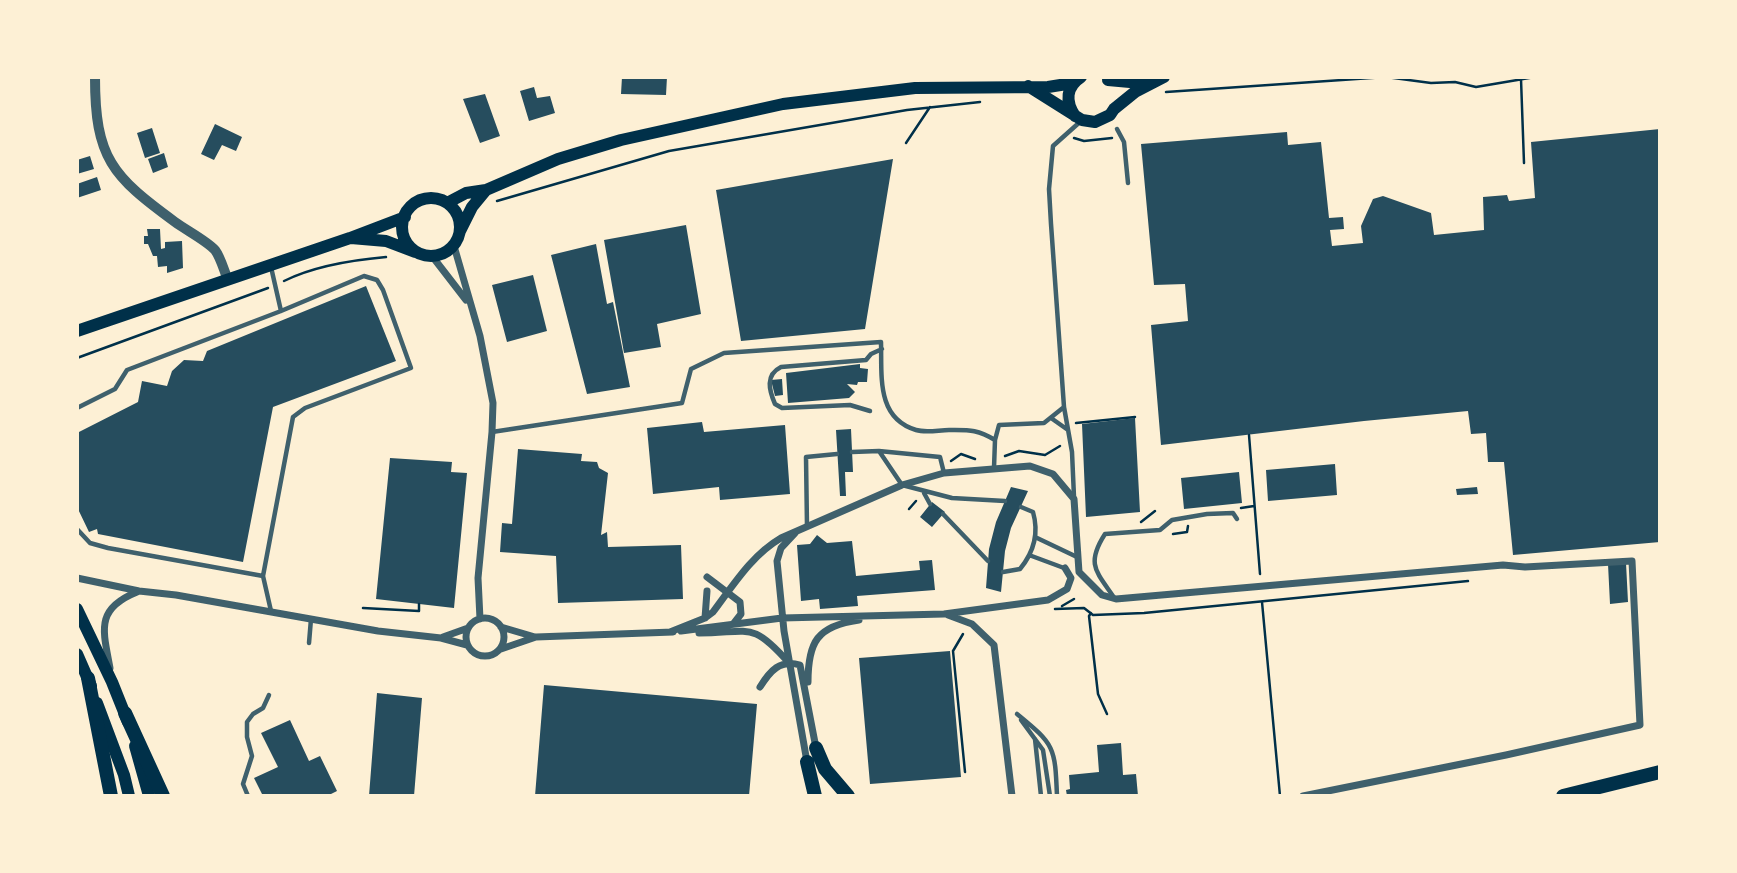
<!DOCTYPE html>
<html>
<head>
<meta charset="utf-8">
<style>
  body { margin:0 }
  #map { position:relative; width:1737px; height:873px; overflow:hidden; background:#fdf0d5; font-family:"Archivo Narrow",sans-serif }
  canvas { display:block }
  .frame { position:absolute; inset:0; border:79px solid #fdf0d5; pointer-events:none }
</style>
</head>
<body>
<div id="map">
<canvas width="1737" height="873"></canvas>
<div class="frame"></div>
</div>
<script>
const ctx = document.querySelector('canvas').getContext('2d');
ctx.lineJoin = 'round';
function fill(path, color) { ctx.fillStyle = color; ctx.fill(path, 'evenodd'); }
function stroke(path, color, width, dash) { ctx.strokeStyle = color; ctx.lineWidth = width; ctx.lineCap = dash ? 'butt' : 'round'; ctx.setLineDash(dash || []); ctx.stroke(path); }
fill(new Path2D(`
  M622 77H667L666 95 621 94Z
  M534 87 537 98 550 96 555 113 529 121 520 91Z
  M485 94 500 136 480 143 463 99Z
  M215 124 242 137 236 151 222 145 214 160 201 154Z
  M152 128 160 153 145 158 137 133Z
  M1660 129V542L1513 555 1504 462H1488L1486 433 1471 434 1468 411 1364 421 1161 445 1151 325 1188 321 1185 284 1154 285 1141 144 1287 132 1288 145 1321 142 1329 218 1343 217 1344 229 1330 230 1332 246 1363 243 1361 226 1373 199 1383 196 1431 213 1434 235 1484 230 1483 197 1507 195 1509 201 1535 198 1531 142Z
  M164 153 168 167 153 173 148 159Z
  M90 156 94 169 77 174V160Z
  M893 159 865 329 741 341 716 190Z
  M97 177 101 190 77 198V184Z
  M686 225 701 314 657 324 661 347 624 353 604 240Z
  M147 229H160L161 249 165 248V242L182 241 183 268 167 273V266L158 267 157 256H153L148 244H144V236H148Z
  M596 244 607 304 613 302 630 387 587 394 551 255Z
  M533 275 547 331 507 342 492 285Z
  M366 286 396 361 273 407 243 562 98 534 97 529 89 532 77 507V433L138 402 142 381 167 386 172 371 184 360 203 361 207 351Z
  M860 364V368L868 369 867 382H858L857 385 847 384 855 392 849 398 788 403 786 373Z
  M782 379 783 395 775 396 771 380Z
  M1135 418 1140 512 1086 517 1082 424Z
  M702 422 704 432 785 425 790 494 720 500 719 487 653 494 647 428Z
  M851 429 853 472H845L846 496H840L836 430Z
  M518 449 582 454 581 461 597 462 599 468 608 473 601 535 607 532 608 547 681 545 683 599 558 603 556 556 500 552 502 523 512 524Z
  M390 458 452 462 451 472 467 473 454 608 376 599Z
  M1335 464 1337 495 1268 501 1266 470Z
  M1239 472 1242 503 1184 509 1181 478Z
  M1011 487 1028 491 1011 528 1005 551 1001 592 986 588 989 549 996 522Z
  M1477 487 1478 494 1457 495 1456 489Z
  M932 502 945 512 932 527 920 517Z
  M817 535 827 543 852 541 856 576 920 570 919 561 932 560 935 590 857 596 858 606 820 609 819 599 801 601 797 545 810 544Z
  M1626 563 1628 602 1610 604 1608 564Z
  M950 651 961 777 870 784 859 658Z
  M544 685 757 704 749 796H535Z
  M377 693 422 698 414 796H369Z
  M290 720 309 761 320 756 337 791 327 796H263L254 778 278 767 261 733Z
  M1121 743 1123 775 1136 774 1138 796H1067L1066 790 1070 789 1069 775 1099 772 1097 745Z`), '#264d5e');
stroke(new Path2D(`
  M1521 79 1524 163
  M1166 92 1386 77 1431 83 1455 82 1476 87 1535 77
  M1074 138 1084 141 1112 138
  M906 143 930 107
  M497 201 669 151 907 110 980 102
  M284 281C314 266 352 260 386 257
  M77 358 268 288
  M1076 423 1135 417
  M1249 435 1260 574
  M1005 456 1019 451 1045 455 1060 446
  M951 461 961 454 975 459
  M1241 508 1254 506
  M909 509 916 501
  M1141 522 1155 511
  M1173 534 1187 532 1188 526
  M1262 602 1280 796
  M1062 606 1074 599
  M363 608 419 611V604
  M1055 609 1084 608 1093 615 1144 613 1468 581
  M1091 613 1089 616 1098 694 1107 714
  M963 634 953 651 965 772`), '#003049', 2.5);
stroke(new Path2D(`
  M1117 129 1124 142 1128 183
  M271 267 281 311 364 276 377 280 383 290 411 368 305 408 293 417 263 576 271 611
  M77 408 115 389 127 370 281 311
  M870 411 850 405 782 408 775 404C769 390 765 375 781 367L866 360 871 354 882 349
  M1051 418 1068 430
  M492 432 682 403 691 369 724 353 881 342C882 376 876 418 916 430 926 433 939 430 949 430 969 430 977 429 995 440
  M879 451 902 485 952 498 1005 501
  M852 452 879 451 940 457 944 473
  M994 468 995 440 999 425 1044 423 1064 407
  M924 493 930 504
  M1074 497 1072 452 1064 407 1051 224 1049 189 1053 146 1081 121
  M943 514 988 561
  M807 527 806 457 837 454
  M77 529 90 543 108 548 263 576
  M1035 537 1077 557
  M1029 555 1064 568
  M1003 572 1020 569C1034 552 1039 533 1033 512L1021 507
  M1115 599C1097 572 1085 565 1105 534L1160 530 1172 520 1207 514 1233 513 1237 519
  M309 643 311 619
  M1017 714C1055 745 1055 747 1057 796
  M1021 720 1043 750 1050 796
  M1035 739 1041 796
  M248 796 243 784 252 756 247 737V722L253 714 263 708 269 695`), '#3f606c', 4.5);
stroke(new Path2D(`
  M454 246 480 336 493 403 492 432 478 578 480 619
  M432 256 466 300
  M795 533 781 548 777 561 784 631 807 762
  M707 577 740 602 741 614 734 623
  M77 578 139 591 176 595 378 631 441 638 467 645
  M948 615 972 624 994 645 1012 796
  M466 637a19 19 0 1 1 38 0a19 19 0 1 1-38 0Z
  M705 618 707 591
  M501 627 535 637
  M681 631 782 618 944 614 1048 600 1067 589 1071 578 1065 568
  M670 632 705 618 713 612C734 584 752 555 781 538L902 485 944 473 1030 466 1053 474 1074 499 1079 572 1102 595 1116 599 1503 565 1525 567 1632 561 1640 725 1506 755 1303 796
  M699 633C750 633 751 620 789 663
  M443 637 468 628
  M501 649 536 637 673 632
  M110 668C103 630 95 609 137 592
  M808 682C808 642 817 626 859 620
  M760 687C770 671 780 659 800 665L816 748`), '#3f606c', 7);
stroke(new Path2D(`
  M95 77C95 158 112 176 175 222 186 230 207 241 215 250 221 258 224 271 228 280`), '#3f606c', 10);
stroke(new Path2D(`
  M1108 80 1130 82 1156 77
  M1028 86 1082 120 1095 122 1110 115 1114 109 1135 92 1164 77
  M1075 116C1065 101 1066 87 1081 77
  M402 227a29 29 0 1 1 58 0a29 29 0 1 1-58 0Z
  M447 203 466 193 486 190 558 159 621 140 783 104 915 88 1048 87 1073 83
  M460 231 472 207 486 190
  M351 238 386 241 415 252
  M77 331 350 238 405 217
  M77 609 112 682 128 722
  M77 654 91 686
  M97 703 124 775 129 796
  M135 746 149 796`), '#003049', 12);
stroke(new Path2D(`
  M88 678 111 796
  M125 713 163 796
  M816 748 825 769 848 796
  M807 762 815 796
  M1563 796 1660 772`), '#003049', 14);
</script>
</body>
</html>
